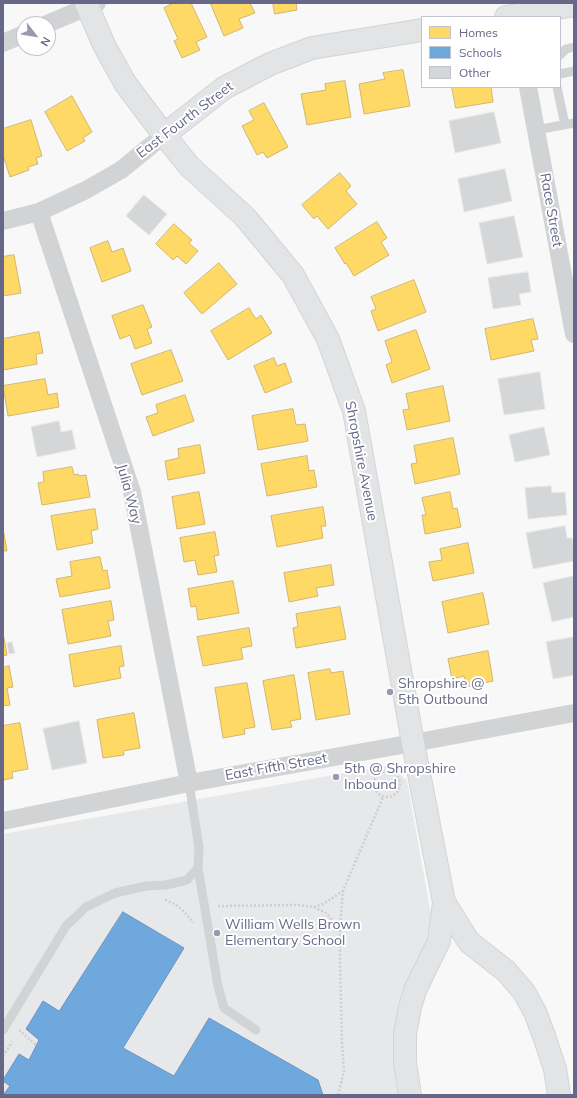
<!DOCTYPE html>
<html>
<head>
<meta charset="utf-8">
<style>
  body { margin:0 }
  #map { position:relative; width:577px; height:1098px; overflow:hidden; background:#f7f8f7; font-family:Mulish,sans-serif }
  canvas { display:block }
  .frame { position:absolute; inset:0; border:4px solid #676888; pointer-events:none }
  .legend { position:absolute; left:421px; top:16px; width:140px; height:72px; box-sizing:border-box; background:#fff; border:1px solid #c2c3cf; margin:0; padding:5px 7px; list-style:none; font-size:12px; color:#676888 }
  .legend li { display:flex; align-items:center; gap:8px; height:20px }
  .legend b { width:20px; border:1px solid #c2c3cf }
  .north { position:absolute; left:16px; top:16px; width:40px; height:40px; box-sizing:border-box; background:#fff; border:1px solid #c2c3cf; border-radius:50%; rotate:121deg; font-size:11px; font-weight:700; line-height:16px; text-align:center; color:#676888 }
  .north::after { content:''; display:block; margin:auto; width:14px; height:18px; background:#999aaf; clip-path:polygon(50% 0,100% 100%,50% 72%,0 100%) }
</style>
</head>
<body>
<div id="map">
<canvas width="577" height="1098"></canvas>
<div class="frame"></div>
<ul class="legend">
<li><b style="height:11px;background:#ffd966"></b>Homes</li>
<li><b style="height:11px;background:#6fa8dc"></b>Schools</li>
<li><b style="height:11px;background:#d5d6d7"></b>Other</li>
</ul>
<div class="north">N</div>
</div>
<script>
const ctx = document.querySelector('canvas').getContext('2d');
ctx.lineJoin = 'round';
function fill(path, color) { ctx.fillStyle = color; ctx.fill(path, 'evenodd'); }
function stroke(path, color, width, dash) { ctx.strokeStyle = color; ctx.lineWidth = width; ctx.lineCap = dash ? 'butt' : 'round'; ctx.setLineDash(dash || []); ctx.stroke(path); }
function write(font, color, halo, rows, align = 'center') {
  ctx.font = font + ' Mulish,sans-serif'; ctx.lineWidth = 4; ctx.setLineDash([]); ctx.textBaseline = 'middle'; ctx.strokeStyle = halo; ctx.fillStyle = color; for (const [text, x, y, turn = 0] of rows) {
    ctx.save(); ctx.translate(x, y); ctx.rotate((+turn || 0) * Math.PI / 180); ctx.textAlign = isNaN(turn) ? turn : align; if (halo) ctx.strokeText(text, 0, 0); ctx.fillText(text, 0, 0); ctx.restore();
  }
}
fill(new Path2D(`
  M390 765 407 781 433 926 431 940 407 985 398 1010 396 1031 401 1095H3V834Z`), '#e7e8e9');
const homes = new Path2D(`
  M174 3H191L207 37 196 42 200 50 182 58 174 41 178 39 164 8Z
  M216 3H250L255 13 239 19 243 28 224 36 211 5Z
  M273 3H296L297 10 275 14Z
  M403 70 410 106 364 114 359 84 385 79 383 73Z
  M345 81 351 117 307 125 301 94 326 90 325 84Z
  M452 87H491L493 102 456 108Z
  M72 96 92 132 83 138 85 141 67 151 45 112Z
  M264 103 288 147 267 158 263 152 257 155 242 126 254 120 249 111Z
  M31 120 42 156 36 158 38 164 28 167 29 170 10 177 3 155V129Z
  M340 173 351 186 346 191 357 204 328 229 317 216 314 219 302 205Z
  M377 222 387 238 381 242 389 255 354 276 346 263 345 264 335 248Z
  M174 224 192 240 189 243 198 251 186 264 177 256 173 260 156 244Z
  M108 241 112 252 123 248 131 271 102 282 90 248Z
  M14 255 21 293 3 296V257Z
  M219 263 237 284 202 314 184 293Z
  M414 280 426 312 378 331 371 311 376 309 371 297Z
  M143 305 152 327 147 329 152 343 135 349 130 335 120 339 112 316Z
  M249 308 256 319 261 315 272 333 228 360 211 331Z
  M533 319 538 339 531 340 534 351 491 360 485 329Z
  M416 330 430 369 392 383 386 365 392 362 385 341Z
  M39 332 43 353 36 354 37 364 3 370V339Z
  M171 350 183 381 142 395 131 364Z
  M274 358 277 366 285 363 292 382 265 393 254 366Z
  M45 379 48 395 57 393 59 407 8 416 3 386Z
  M443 386 450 421 407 430 403 410 409 409 406 394Z
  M185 395 194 421 153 436 146 417 158 413 156 405Z
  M293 409 296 425 305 424 308 441 258 450 252 416Z
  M453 438 460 474 415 484 411 464 417 463 414 446Z
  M200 445 205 473 168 480 165 461 179 458 178 449Z
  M307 456 309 471 314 470 317 487 267 496 261 464Z
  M72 467 74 475 78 474 79 476 86 475 90 497 42 505 38 483 44 482 43 472Z
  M199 492 205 524 177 529 172 497Z
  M450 492 453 509 457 508 461 527 425 534 422 515H426L422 498Z
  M323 507 326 526H321L323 538 277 547 271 516Z
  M95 509 98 529 91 531 93 543 57 550 51 516Z
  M3 528 7 551H3Z
  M215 532 219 555 214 556 217 572 198 575 195 560 184 562 180 538Z
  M468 543 474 573 433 581 429 562 442 560 440 549Z
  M100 557 103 571 107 570 110 588 60 597 56 579 72 576 70 562Z
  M331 565 334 585 316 588 318 596 289 602 284 573Z
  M233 581 239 613 198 620 196 606 191 607 188 589Z
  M483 593 489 624 448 633 442 602Z
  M111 601 114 620 108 621 111 636 68 644 62 610Z
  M340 607 346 639 296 648 293 628 298 627 296 614Z
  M249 628 252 646 241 648 243 659 203 666 197 637Z
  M3 633 7 655 3 656Z
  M121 646 124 666 119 667 121 678 74 687 69 655Z
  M488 651 493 681 466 687 464 676 452 679 448 659Z
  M9 666 13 687 7 688 10 705 3 706V668Z
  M330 669 331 673 343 671 350 714 316 720 308 673Z
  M294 675 301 719 290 721 292 727 272 730 263 681Z
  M247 683 255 727 244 729 245 734 223 738 215 688Z
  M134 713 140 748 123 751 124 755 103 758 97 720Z
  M20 723 28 769 12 772 13 778 3 780V726Z`);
fill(homes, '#ffd966');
stroke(homes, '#d1b770', 1);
const schools = new Path2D(`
  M123 912 184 948 123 1048 174 1076 209 1018 318 1080 323 1095H3L10 1086 3 1081V1080L19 1054 29 1060 39 1040 26 1029 43 1001 59 1011Z`);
fill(schools, '#6fa8dc');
stroke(schools, '#6d95c3', 1);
const building = new Path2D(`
  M494 112 501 143 455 153 449 121Z
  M505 169 512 201 464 212 458 179Z
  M144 195 167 214 149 235 126 216Z
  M514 216 523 257 487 264 479 223Z
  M528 272 531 292 519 294 521 305 493 309 488 278Z
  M540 372 545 409 504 415 498 379Z
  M59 421 61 432 72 430 76 449 37 457 31 427Z
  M544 427 550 455 515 462 509 435Z
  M551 486 552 493 565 492 567 515 528 519 525 488Z
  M565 526 567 538H572L574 548V561L533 569 526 533Z
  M574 576V617L552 622 543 583Z
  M574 637V675L553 679 546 642Z
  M12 642 15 653 9 654 7 643Z
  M79 721 87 763 52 770 43 729Z`);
fill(building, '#d5d6d7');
stroke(building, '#e6e8e6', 1);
const secondary = new Path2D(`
  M86 3 104 45 125 83 164 135 189 166 245 217 293 275 328 339 354 411 413 743 444 902 439 941 416 988 410 1007 405 1034V1063L410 1095
  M506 17 574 5
  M164 135 224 88 270 64 312 48 422 30
  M444 902 469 942 506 971 524 992 535 1012 544 1036 555 1069 559 1095`);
stroke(secondary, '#d3d4d6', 24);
stroke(new Path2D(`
  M374 784a13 13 0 1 1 26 0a13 13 0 1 1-26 0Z
  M165 900C178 904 186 913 193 923
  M218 906 298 905 314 907 323 904 343 891
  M314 907 326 913 336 924 340 926
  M19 1030 36 1045
  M3 1056 12 1042
  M338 1095 344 1071 342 1043 340 960V926L343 891 383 797`), '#ceced0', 2.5, [2, 2]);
stroke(new Path2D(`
  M560 55 566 49 574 47
  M560 74 574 71
  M557 87 565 125
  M536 130 574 123
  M198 868 218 986 224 1008 256 1030
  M3 1030 66 926 86 907 115 893 146 886 166 885 187 880 198 868 199 848 189 783`), '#d2d3d4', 9);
stroke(new Path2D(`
  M47 24 97 3
  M3 43 24 34
  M528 87 574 334
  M39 212 132 492 189 783
  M3 221 39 212 86 190 121 170 164 135
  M3 821 189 783 413 743 574 713`), '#d2d3d4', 18);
stroke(secondary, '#e3e4e5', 22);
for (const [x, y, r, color] of [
  [390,692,4,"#999aaf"],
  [336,777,4,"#999aaf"],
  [217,933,4,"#999aaf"]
]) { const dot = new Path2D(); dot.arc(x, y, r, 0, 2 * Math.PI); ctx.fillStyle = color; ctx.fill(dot); stroke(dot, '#fff', 1.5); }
write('14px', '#676888', '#fff', [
  ["East Fourth Street",185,120,-37],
  ["Race Street",551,210,80],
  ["Shropshire Avenue",361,461,79],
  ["Julia Way",129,494,75],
  ["East Fifth Street",276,767,-10]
]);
write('14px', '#676888', '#fff', [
  ["Shropshire @",398,684],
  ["5th Outbound",398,700],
  ["5th @ Shropshire",344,769],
  ["Inbound",344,785],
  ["William Wells Brown",225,925],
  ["Elementary School",225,941]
], 'left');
</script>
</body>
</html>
